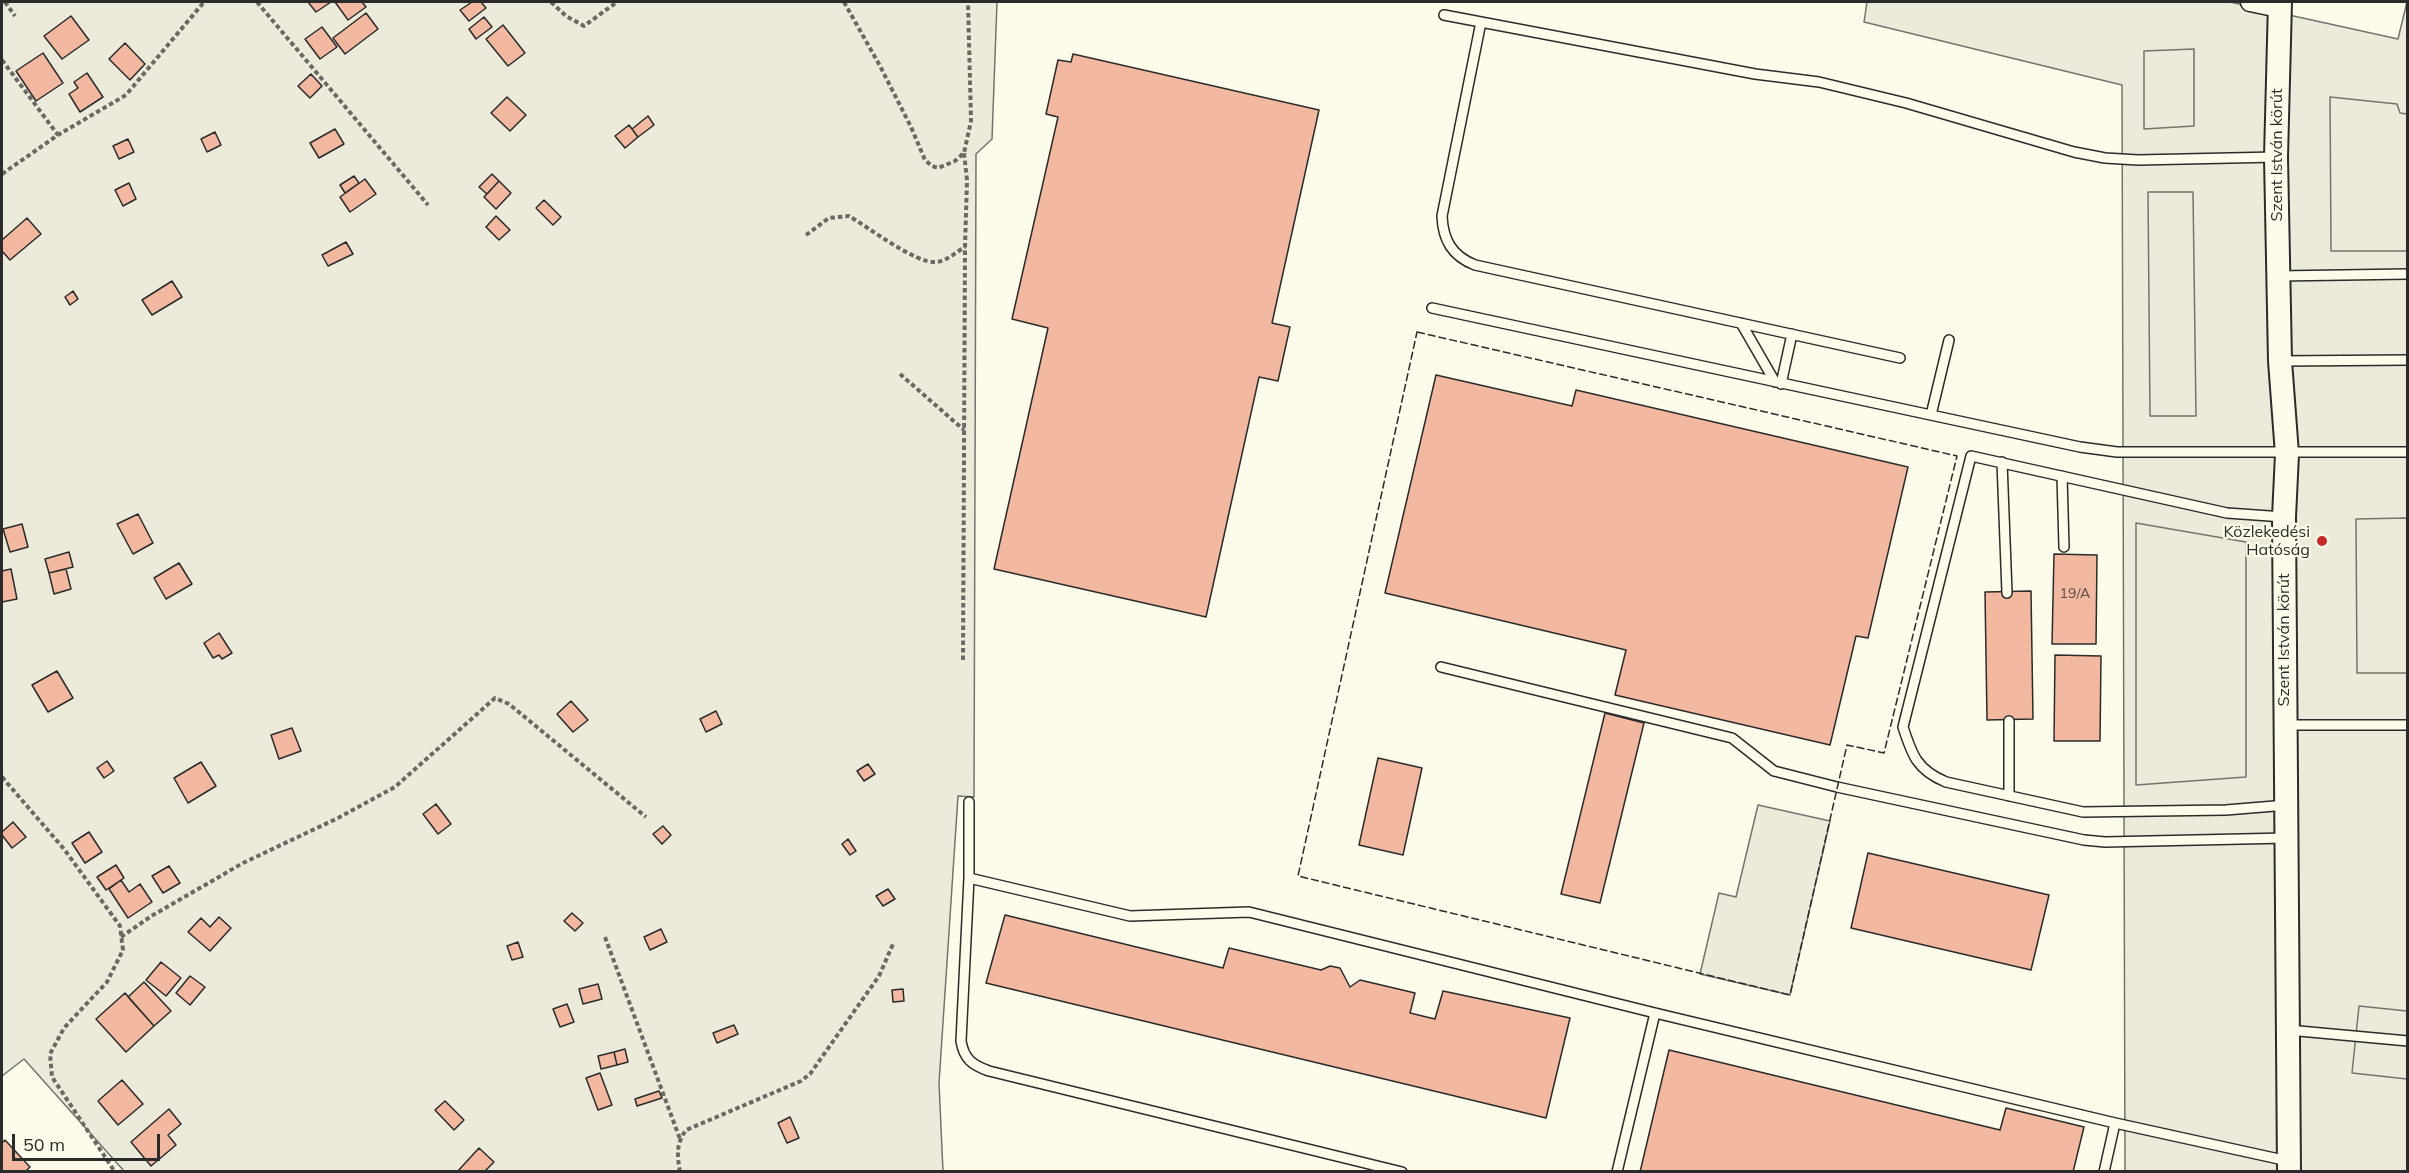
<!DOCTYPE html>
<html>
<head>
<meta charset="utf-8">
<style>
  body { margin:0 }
  #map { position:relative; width:2409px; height:1173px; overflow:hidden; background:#fdfbea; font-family:Mulish,sans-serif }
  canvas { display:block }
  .frame { position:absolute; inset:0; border:3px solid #2b2b2b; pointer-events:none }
  .scale { position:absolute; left:12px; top:1134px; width:148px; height:27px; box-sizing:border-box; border:3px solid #2b2b2b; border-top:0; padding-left:8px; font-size:18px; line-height:21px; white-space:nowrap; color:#2b2b2b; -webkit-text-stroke:4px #fdfbea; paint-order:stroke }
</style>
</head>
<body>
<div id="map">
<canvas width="2409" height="1173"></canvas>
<div class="frame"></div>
<div class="scale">50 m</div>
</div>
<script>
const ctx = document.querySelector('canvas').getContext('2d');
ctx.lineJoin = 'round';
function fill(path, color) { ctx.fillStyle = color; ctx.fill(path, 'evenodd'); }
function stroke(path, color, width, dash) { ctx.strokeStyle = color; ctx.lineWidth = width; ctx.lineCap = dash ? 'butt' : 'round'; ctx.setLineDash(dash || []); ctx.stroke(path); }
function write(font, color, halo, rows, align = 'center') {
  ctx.font = font + ' Mulish,sans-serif'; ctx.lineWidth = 4.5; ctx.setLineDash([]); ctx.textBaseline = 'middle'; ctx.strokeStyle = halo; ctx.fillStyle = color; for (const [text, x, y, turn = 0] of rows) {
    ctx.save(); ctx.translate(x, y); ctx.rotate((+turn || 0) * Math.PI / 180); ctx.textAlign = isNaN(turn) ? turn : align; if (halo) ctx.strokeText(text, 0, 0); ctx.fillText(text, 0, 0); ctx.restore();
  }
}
const green = new Path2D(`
  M2 2H997L992 139 976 154 974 797 958 796 939 1083 943 1171H124L24 1059 2 1076Z
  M1867 2H2230L2398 39 2407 2V1171H2125L2122 85 1864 22Z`);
fill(green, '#ecebdb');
stroke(green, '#74746e', 1.5);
const parking = new Path2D(`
  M2194 49V126L2144 129V51Z
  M2330 97 2397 104 2400 113 2407 114V251H2331Z
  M2148 192H2193L2196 416H2150Z
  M2407 518V673H2357L2356 519Z
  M2136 523 2246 542V777L2136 785Z
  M1758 805 1830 821 1790 995 1700 974 1719 893 1736 897Z
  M2359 1006 2407 1011V1079L2352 1073Z`);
fill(parking, '#eceadb');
stroke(parking, '#74746e', 1.5);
const building = new Path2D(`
  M308 2H331L316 12Z
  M335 2H362L366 7 348 20Z
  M472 2H481L486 8 469 21 460 10Z
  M366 13 378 29 345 54 333 38Z
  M71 16 89 40 62 59 44 36Z
  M484 17 492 27 476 39 469 29Z
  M503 25 525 53 508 66 486 39Z
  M322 27 337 47 320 59 305 39Z
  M125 43 145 64 130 80 109 59Z
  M43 53 63 83 36 101 16 71Z
  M1073 54 1319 110 1272 323 1290 327 1278 381 1259 377 1206 617 994 569 1048 328 1012 319 1058 117 1046 114 1058 60 1071 62Z
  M87 73 103 97 80 112 69 94 78 88 74 82Z
  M311 74 322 86 310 98 298 86Z
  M507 97 526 115 510 131 491 113Z
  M648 116 654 125 638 137 632 129Z
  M629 125 638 137 625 148 615 136Z
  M335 129 344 144 319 158 310 143Z
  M215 132 221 145 207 152 201 139Z
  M128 139 134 152 119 159 113 146Z
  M492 174 499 181 487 194 479 187Z
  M354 176 359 183 345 193 340 185Z
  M365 179 376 194 350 212 340 197Z
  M499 181 511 193 496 209 484 197Z
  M129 183 136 199 123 206 115 190Z
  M544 200 561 217 553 225 536 208Z
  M496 216 510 230 499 240 486 227Z
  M27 218 41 234 10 260 2 251V240Z
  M346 242 353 254 328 266 322 255Z
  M172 281 182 297 152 315 142 300Z
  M73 291 78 299 70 305 65 297Z
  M1436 375 1572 406 1576 390 1908 467 1868 638 1856 636 1830 745 1615 695 1626 650 1385 593Z
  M138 514 153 543 133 554 117 524Z
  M22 524 28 547 10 552 3 529Z
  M69 552 73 567 49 573 45 559Z
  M2054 554 2097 555 2096 644H2052Z
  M179 563 192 584 166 599 154 578Z
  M11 569 17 599 2 602V571Z
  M66 569 71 589 54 594 49 573Z
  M2031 591 2033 719 1987 720 1985 592Z
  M219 633 232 653 222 659 219 655 213 658 204 643Z
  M2055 655 2101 656 2100 741H2054Z
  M57 671 73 698 48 712 32 685Z
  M571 701 588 720 573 732 557 714Z
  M716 711 722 724 706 732 700 719Z
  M1605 713 1644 723 1600 903 1561 894Z
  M292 728 301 751 279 759 271 735Z
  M1378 758 1422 768 1403 855 1359 845Z
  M107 761 114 771 104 778 97 768Z
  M201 762 216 786 188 803 174 778Z
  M868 764 875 774 864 781 857 771Z
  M436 804 451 824 438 834 423 814Z
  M13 822 26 837 12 848 2 835V832Z
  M663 826 671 835 662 844 653 834Z
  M89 832 102 852 85 863 72 843Z
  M848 839 856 851 850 855 842 844Z
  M1868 853 2049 895 2031 970 1851 928Z
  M116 865 124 878 106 890 97 877Z
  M169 866 180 883 163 893 152 876Z
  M121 880 129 892 140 884 152 902 128 918 109 889Z
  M888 889 895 899 883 906 876 896Z
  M572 913 583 923 575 931 564 921Z
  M1005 915 1223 968 1229 948 1321 970 1330 966 1340 968 1350 987 1360 980 1415 993 1410 1013 1435 1019 1443 991 1570 1018 1546 1118 986 983Z
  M219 917 231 928 210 951 188 932 201 918 210 927Z
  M661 929 667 942 650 950 644 937Z
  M518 942 523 957 512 960 507 946Z
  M161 962 181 978 166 996 146 980Z
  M190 976 205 987 190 1005 176 993Z
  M144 982 171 1011 154 1026 128 997Z
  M598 984 602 999 583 1004 579 989Z
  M903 989 904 1001 893 1002 892 990Z
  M125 993 154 1026 126 1052 96 1019Z
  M567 1004 574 1022 560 1027 553 1009Z
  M734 1025 738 1034 717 1043 713 1033Z
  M625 1049 628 1062 617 1065 614 1052Z
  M1669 1050 2000 1130 2006 1108 2084 1127 2073 1172H1640Z
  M614 1052 617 1065 601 1069 598 1056Z
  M600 1073 612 1105 598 1110 586 1078Z
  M122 1080 143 1104 118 1125 98 1101Z
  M659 1091 662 1098 637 1106 635 1099Z
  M445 1101 464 1120 454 1130 435 1110Z
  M169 1109 181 1124 168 1135 176 1145 151 1166 131 1142Z
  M790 1117 799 1138 787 1143 778 1123Z
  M5 1140 30 1167 25 1172H2V1143Z
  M479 1148 494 1162 484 1172H457Z`);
fill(building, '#f2b8a0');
stroke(building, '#2b2b2b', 1.5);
const service = new Path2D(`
  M1444 15 1755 74 1819 82 1906 103 2074 152 2105 158 2138 160 2276 157
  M1481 22 1442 216C1443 240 1452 256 1475 265L1900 358
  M2278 276 2408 274
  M1432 308 2080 447 2117 452H2408
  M1741 323 1775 382
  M2280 361 2408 360
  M1781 384 1792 334
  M1931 415 1949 340
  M2002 462 2007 593
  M2062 476 2064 547
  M2284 517 2227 513 1971 456 1903 727C1912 755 1917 770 1946 782L2083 812 2226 810 2287 805
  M1441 667 1732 738 1774 771 1786 774 1837 787 2084 840 2105 842 2287 838
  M2287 725H2408
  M2009 796V721
  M969 802V878L961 1041C964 1059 972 1065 989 1071L1402 1172
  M969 878 1130 916 1249 912 1655 1013 2115 1123 2288 1161
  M2288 1030 2408 1041
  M1617 1172 1655 1013
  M2104 1172 2115 1123`);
const minor = new Path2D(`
  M2250 2 2279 8`);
const tertiary = new Path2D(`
  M2280 2 2276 157 2280 361 2287 454 2284 517 2289 1172`);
stroke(service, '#2b2b2b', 12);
stroke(minor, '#2b2b2b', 21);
stroke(tertiary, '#2b2b2b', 26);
stroke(new Path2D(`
  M5 2 15 16
  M257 2 428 205
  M551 2 566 16 584 26 617 2
  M844 2 880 66 911 127 925 160 932 166 938 168 955 161 964 153 971 121 968 2
  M2 60 58 135
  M2 174 58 135 126 95 204 2
  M806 235 829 218 849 216C868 227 916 264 936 262 947 261 956 252 965 247
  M900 374 964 430
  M963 660 965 247 967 180 964 153
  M2 777 64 849 120 926 123 950 107 982 64 1028 50 1054 52 1077 115 1172
  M121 937 153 915 243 863 338 818 395 787 495 698 509 704 646 817
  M605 937 680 1139
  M680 1172C677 1155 676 1144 686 1130L801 1081 810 1074 879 976 893 944`), '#6a6964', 4, [4.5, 3]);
stroke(service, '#fdfbea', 9);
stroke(minor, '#fdfbea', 18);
stroke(tertiary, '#fdfbea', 22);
stroke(new Path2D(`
  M1417 332 1957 456 1884 753 1847 745 1790 995 1298 876Z`), '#2b2b2b', 1.5, [8, 3]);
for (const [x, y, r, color] of [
  [2322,541,6,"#c62828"]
]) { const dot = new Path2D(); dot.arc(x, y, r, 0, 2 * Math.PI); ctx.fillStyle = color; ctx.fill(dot); stroke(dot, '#fdfbea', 2); }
write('14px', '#5d4e48', null, [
  ["19/A",2075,594]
]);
write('16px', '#2b2b2b', '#fdfbea', [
  ["Szent István körút",2277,155,-90],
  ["Szent István körút",2284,640,-90]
]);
write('16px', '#2b2b2b', '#fdfbea', [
  ["Közlekedési",2310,532],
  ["Hatóság",2310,550]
], 'right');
</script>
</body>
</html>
